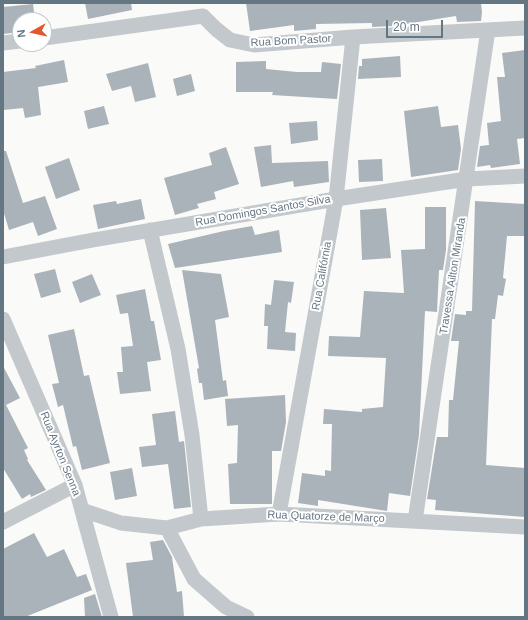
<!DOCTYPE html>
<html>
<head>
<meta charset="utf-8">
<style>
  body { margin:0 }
  #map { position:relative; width:528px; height:620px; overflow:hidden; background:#fafaf8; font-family:Helvetica,sans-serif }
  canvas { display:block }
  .frame { position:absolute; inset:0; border:4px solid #657683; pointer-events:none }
  .north { position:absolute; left:12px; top:12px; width:40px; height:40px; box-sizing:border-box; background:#fff; border:1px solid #c1c8cd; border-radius:50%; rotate:262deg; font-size:11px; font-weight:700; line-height:16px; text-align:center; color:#657683 }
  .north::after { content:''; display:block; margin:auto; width:14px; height:18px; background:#e4572e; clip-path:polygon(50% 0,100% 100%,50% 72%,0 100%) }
  .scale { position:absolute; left:386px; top:20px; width:57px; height:18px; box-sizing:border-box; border:2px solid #657683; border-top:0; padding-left:5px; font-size:12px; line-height:14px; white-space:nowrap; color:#657683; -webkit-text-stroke:3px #fff; paint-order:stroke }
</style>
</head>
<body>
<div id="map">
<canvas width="528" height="620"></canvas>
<div class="frame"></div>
<div class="north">N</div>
<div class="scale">20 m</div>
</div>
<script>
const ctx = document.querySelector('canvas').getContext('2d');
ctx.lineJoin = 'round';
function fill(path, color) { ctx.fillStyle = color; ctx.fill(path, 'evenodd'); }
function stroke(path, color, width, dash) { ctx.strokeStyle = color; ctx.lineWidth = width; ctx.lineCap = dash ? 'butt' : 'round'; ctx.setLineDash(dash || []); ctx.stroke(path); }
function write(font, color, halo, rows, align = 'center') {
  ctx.font = font + ' Helvetica,sans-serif'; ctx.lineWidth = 4; ctx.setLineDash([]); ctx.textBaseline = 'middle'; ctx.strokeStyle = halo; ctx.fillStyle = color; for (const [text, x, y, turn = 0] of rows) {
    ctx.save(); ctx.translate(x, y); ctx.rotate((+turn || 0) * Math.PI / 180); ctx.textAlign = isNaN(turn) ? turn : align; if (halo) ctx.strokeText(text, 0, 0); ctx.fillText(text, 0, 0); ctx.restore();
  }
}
fill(new Path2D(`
  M85 3H131L132 10 88 19Z
  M246 3H481L482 12 481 21 457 22 456 16 393 26 372 27V23L316 24V29L294 31V25L250 31Z
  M33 4 35 20H20V32L3 34V7Z
  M525 50V138L517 139 520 164 491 168 490 165 477 167 480 146 489 145 487 123 501 121 497 77H505L502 53Z
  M400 56 401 77 358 79 359 66H362V59Z
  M64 60 68 82 38 87 41 115 25 118 23 108 3 110V72L36 68 35 66Z
  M266 61V69L297 72H321L322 62 341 64 337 99 272 95 273 92H236V62Z
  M148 63 156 97 135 102 131 86 112 91 106 74Z
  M191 74 195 91 177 96 173 79Z
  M104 106 109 124 88 129 84 111Z
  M438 106 441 127 458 125 461 149 458 170 411 177 404 111Z
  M317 121 318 140 291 144 289 123Z
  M271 145 272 163 328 161 329 182 294 187 293 181 261 187 254 147Z
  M226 147 239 184 214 192 216 199 197 204 199 208 175 215 164 178 212 165 209 153Z
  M3 151H6L23 203 45 196 57 229 38 236 33 222 9 230 3 210Z
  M69 158 80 190 56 199 45 167Z
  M382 159 383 181 359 182 358 160Z
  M141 199 145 219 98 229 93 205 116 201 117 204Z
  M475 201 525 204V236H507L503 278 506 279 503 296 498 295 495 319H492L486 465 525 468V517L435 510 436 500 427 499 437 437H448L449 400H453L459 341H451L455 314 466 315V311H472Z
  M425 207H446V250L443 270H439L437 312 425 311 419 435 410 496 389 493 387 511 318 500V506L298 503 302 473 325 476V470L331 471 332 424H323L324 409 362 412V409L383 407 386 358 328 356 329 336 360 337 364 291 404 293 401 250 425 249Z
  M386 208 391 258 362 260 360 210Z
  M252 226 255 235 279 230 282 252 175 268 168 244 224 231Z
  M55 269 61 292 41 298 34 274Z
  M182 270 221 274 229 317 215 320 223 381 226 380 228 396 204 400 202 383H199L197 369 199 368Z
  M92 274 101 295 80 303 72 282Z
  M274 280 294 282 291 303 288 302 285 332 296 333 295 351 267 349 268 326H264L265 304 271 305Z
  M145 289 151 321H154L161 360 147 362 151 391 120 394 117 372H123L121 347 133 346 128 313 120 314 116 295Z
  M74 329 84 376 89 375 110 463 82 470 76 446 73 447 63 405 58 407 52 384 59 383 48 335Z
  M3 366 20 398 6 405 28 448 24 450 28 459 27 460 46 490 31 497 30 494 22 499 3 468Z
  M285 395 286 422 281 451H272V504H230L228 464 237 463 238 425 227 426 225 399Z
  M175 411 179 442 184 441 191 507 174 509 168 464 142 467 139 447 156 445 152 414Z
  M132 468 137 496 115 500 110 472Z
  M34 533 47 557 64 549 77 577 86 574 92 590 25 617H3V549Z
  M163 540 172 557 177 592 182 591 184 617H133L126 563 153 560 150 542Z
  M95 594 102 617H85L84 598Z`), '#aab3b9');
stroke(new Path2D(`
  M203 16 216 29 230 40 254 45 353 37 525 28
  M44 38 203 16
  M3 43 20 41
  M150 230 178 349 192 435 201 519
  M3 257 93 240 336 199 467 179 525 176
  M3 319 75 485 111 617
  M82 510 121 523 167 528 201 519 279 514 525 527
  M279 514 336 199 353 37
  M415 521 488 30
  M3 522 75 485
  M167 528 194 579 226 607 247 617`), '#c3c8cc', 15);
write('11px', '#657683', '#fff', [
  ["Rua Bom Pastor",291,41,-3],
  ["Rua Domingos Santos Silva",263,211,-10],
  ["Rua Califórnia",322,276,-80],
  ["Travessa Ailton Miranda",453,276,-81],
  ["Rua Ayrton Senna",60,454,68],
  ["Rua Quatorze de Março",326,517,2]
]);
</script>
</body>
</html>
